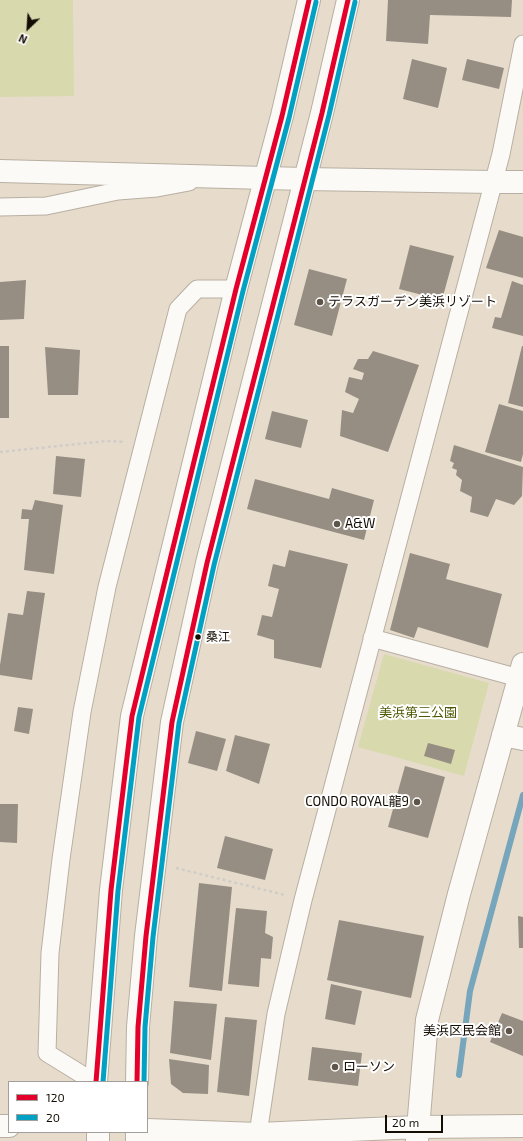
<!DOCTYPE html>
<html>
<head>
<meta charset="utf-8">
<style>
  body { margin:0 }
  #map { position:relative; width:523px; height:1141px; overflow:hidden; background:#e7dccc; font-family:"Exo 2",sans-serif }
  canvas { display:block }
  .legend { position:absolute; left:8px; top:1081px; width:140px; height:52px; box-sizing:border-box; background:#fff; border:1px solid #a19e9b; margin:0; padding:5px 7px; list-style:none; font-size:12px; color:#140d04 }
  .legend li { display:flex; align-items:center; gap:8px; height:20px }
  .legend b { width:20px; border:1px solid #a19e9b }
  .north { position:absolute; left:8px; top:8px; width:40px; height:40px; -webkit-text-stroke:3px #fff; paint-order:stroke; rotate:205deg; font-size:11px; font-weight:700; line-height:16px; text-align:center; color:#140d04 }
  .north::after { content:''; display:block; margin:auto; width:14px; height:18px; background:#140d04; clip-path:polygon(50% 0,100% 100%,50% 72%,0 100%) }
  .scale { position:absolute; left:385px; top:1115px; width:58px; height:18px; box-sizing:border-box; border:2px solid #140d04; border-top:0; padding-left:5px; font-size:12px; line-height:14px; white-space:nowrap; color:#140d04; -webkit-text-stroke:3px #fff; paint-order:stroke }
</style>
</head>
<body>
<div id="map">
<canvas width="523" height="1141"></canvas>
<ul class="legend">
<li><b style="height:5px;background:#e4002b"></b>120</li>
<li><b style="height:5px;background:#01a1c4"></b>20</li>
</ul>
<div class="north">N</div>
<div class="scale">20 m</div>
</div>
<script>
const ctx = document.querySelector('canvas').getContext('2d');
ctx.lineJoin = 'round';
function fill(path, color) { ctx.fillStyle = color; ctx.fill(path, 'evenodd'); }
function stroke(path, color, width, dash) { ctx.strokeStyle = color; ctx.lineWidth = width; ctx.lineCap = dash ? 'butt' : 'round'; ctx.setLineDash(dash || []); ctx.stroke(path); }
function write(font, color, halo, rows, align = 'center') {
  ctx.font = font + ' "Exo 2","Noto Sans JP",sans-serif'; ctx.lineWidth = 4; ctx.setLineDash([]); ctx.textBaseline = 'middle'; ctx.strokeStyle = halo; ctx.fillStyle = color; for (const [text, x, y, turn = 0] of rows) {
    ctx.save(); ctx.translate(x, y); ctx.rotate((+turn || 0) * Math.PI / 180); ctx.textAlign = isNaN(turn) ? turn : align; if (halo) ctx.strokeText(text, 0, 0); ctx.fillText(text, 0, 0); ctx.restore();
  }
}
fill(new Path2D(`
  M0 0H73L74 96 0 97Z
  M384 654 489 683 464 776 358 747Z`), '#d8d9ac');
stroke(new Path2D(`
  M459 1075 470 991 523 795`), '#76a5bc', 6);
fill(new Path2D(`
  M388 0H512L511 17 430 15 428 44 386 41Z
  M412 59 447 68 438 108 403 99Z
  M467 59 504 68 499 89 462 80Z
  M499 230 523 237V278L486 268Z
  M410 245 454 256 442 300 399 289Z
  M309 269 347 279 332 336 294 325Z
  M26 280 24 319 0 320V282Z
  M512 281 523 285V336L492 328 495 317 501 318Z
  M0 346H9V418H0Z
  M522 346H523V407L508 403Z
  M45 347 80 350 78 395H48Z
  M373 351 419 365 388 452 340 436 342 410 353 413 359 399 345 392 349 377 362 380 364 373 353 369 358 359H368Z
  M499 404 523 411V454L521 462 485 452Z
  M272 411 308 420 301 448 265 439Z
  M454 445 523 467 522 496 514 505 496 499 488 517 470 512 472 497 460 491 462 480 456 475 457 470 452 468 454 463 450 461Z
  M56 456 85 459 81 497 53 494Z
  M255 479 329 499 332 488 374 500 364 540 247 509Z
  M35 500 63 505 54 574 24 570 29 519H21L22 509 32 510Z
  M289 550 348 564 321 668 274 658V640L257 635 262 615 272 617 279 589 268 586 273 564 285 567Z
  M410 553 450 564 446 579 502 594 488 648 418 627 414 638 390 630Z
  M27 591 45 593 32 680 0 675V665L8 613 23 615Z
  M18 707 33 709 29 734 14 731Z
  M196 731 226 739 217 771 188 763Z
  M235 735 270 744 259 784 226 771Z
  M428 743 455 750 451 764 424 756Z
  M405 766 445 777 428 838 388 827Z
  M0 804H18L17 843 0 842Z
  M225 836 273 849 265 880 217 868Z
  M199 883 232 887 222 991 189 987Z
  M236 908 267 911 265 933 273 937 271 959 261 958 259 987 228 984Z
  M518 916 523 917V948H519Z
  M339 920 424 936 411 998 327 980Z
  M331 984 362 991 355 1025 325 1019Z
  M174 1001 217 1004 211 1060 170 1053Z
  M502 1013 523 1021V1056L490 1042Z
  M225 1017 257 1020 249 1096 217 1092Z
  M312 1047 362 1053 358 1086 308 1080Z
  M169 1059 209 1065 208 1094 183 1093 171 1084Z`), '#968e82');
const street = new Path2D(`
  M0 207 46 206 118 191 157 188 189 182
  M372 638 519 678
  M94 1082 47 1053 50 953 61 859 82 712 107 587 178 309 197 289H236
  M258 1141V1134L276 1014 303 900 501 154 523 44`);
const secondary = new Path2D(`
  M0 171 304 179 493 182H523
  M503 735 523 739
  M0 1126H9
  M147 1130 258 1134 418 1127 523 1126
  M417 1141 427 1020 459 894 523 664`);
const highway = new Path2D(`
  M96 1082 111 890 132 716 236 289 282 116 309 0
  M137 1082 138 1027 146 936 172 722 207 563 322 113 348 0
  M98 1132V1141
  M137 1132V1141`);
stroke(street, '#b8afa2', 19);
stroke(secondary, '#b8afa2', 24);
stroke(highway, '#b8afa2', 24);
stroke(new Path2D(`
  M0 452 107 441 125 442
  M176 868 285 895`), '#d0cdc9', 2.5, [3, 3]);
stroke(street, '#fbfaf7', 17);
stroke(secondary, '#fbfaf7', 22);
stroke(highway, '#fbfaf7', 22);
stroke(new Path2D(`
  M96 1082 111 890 132 716 236 289 282 116 309 0
  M137 1082 138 1027 146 936 172 722 207 563 322 113 348 0`), '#e4002b', 5);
stroke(new Path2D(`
  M103 1082 118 891 139 717 243 291 289 118 316 2
  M144 1082 145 1027 153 937 179 723 214 565 329 115 355 2`), '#01a1c4', 5);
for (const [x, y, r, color] of [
  [320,302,4,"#5e554a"],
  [337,524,4,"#5e554a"],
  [198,637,3.5,"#140d04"],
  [417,802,4,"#5e554a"],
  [509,1031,4,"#5e554a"],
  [335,1067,4,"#5e554a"]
]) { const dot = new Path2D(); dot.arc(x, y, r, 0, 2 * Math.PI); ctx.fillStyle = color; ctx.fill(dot); stroke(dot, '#fff', 1.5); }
write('12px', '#140d04', '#fff', [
  ["桑江",206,637]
], 'left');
write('13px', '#140d04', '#fff', [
  ["テラスガーデン美浜リゾート",328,302],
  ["A&W",345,524],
  ["CONDO ROYAL龍9",409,802,"right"],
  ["美浜区民会館",501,1031,"right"],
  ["ローソン",343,1067]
], 'left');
write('13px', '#4f5700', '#fff', [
  ["美浜第三公園",418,713]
]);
</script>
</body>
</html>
